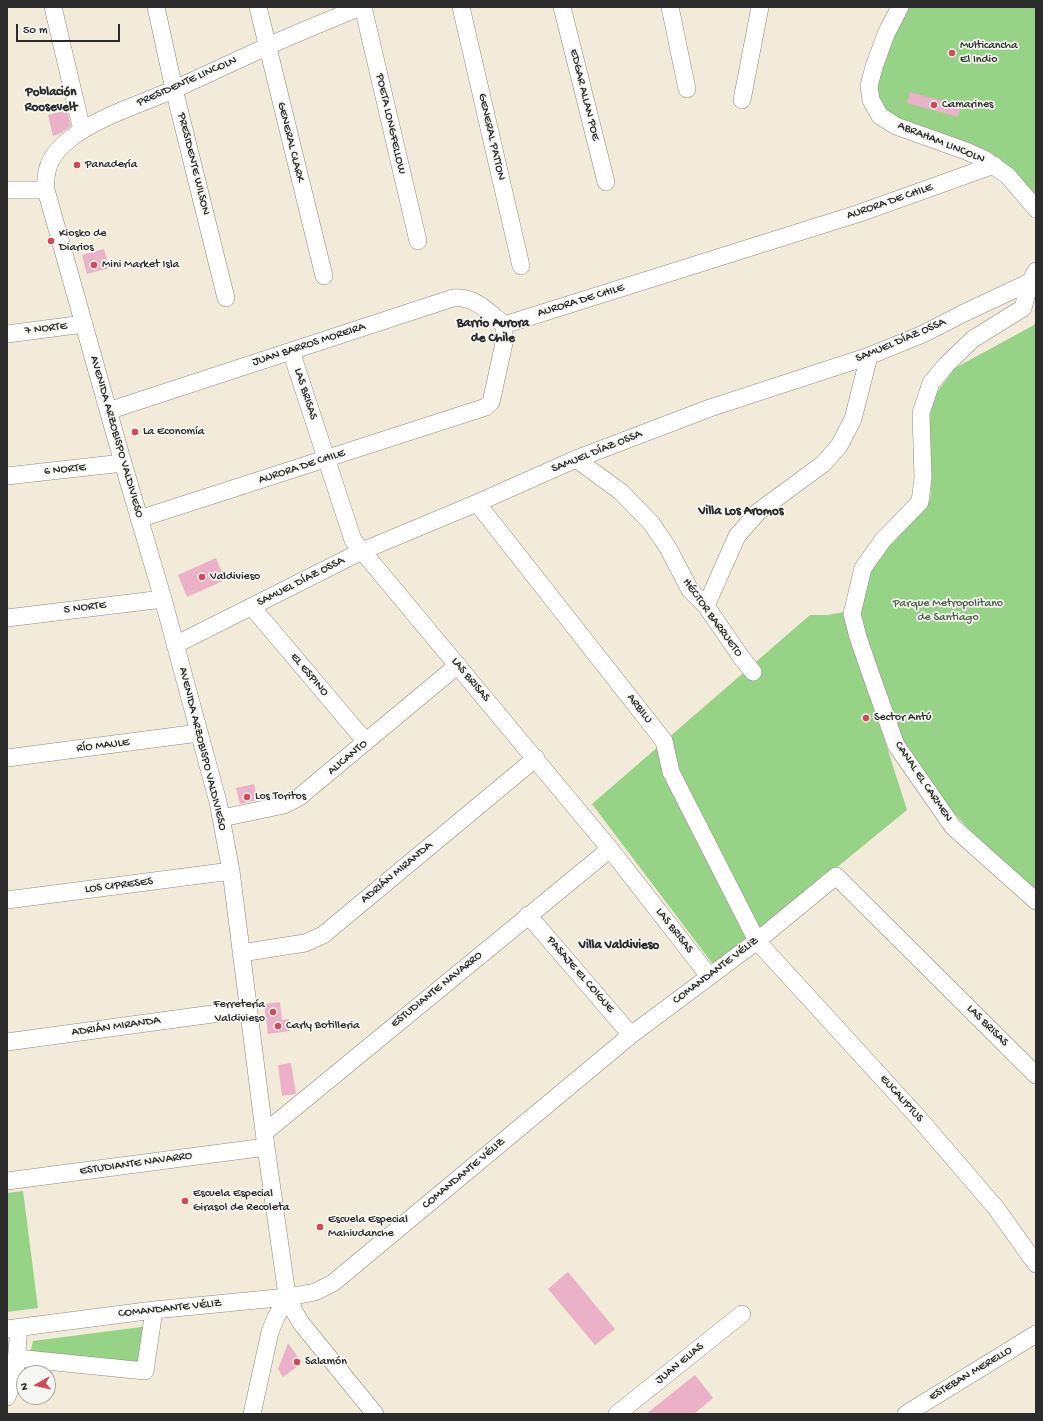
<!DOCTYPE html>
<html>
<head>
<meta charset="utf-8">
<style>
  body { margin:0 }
  #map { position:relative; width:1043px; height:1421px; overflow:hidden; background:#f2ebd9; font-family:"Gochi Hand",sans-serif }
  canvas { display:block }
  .frame { position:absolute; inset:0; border:8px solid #2b2b2b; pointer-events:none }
  .north { position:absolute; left:16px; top:1365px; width:40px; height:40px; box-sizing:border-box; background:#f6f6f2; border:1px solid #a5a5a2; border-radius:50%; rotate:262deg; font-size:11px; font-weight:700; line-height:16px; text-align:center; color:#2b2b2b }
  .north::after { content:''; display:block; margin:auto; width:14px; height:18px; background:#d1495b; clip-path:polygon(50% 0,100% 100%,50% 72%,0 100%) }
  .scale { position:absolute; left:16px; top:24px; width:104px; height:18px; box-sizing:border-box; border:2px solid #2b2b2b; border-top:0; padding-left:5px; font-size:12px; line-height:14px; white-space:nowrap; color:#2b2b2b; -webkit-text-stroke:3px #f6f6f2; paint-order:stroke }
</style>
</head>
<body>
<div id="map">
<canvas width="1043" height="1421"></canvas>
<div class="frame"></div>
<div class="north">N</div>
<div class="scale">50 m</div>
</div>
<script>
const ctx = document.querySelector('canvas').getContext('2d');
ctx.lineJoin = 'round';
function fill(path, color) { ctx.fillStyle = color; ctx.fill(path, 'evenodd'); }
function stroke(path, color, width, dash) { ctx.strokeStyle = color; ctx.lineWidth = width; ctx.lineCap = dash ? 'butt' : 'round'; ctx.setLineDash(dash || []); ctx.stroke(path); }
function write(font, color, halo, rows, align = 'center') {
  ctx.font = font + ' "Gochi Hand",sans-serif'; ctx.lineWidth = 3.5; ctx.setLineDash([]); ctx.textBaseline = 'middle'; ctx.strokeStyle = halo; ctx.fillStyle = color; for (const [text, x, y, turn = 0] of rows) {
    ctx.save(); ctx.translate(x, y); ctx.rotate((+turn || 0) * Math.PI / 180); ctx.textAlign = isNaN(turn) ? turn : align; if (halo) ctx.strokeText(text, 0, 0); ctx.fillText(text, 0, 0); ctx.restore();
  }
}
fill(new Path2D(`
  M904 7H1036V198L1027 185 1002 161 891 116 874 95 883 55Z
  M1036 321V901L938 796 900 736 857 610 866 570 930 500 932 476 925 432 931 400 955 368 1034 325Z
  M844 612 907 810 715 967 592 804 810 615H827Z
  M23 1191 38 1308 7 1312V1193Z
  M149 1326 142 1366 30 1354 33 1341Z`), '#97d387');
fill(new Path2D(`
  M910 92 961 106 958 117 907 103Z
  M67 110 71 126 61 133 53 136 48 115Z
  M104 249 109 268 87 274 82 255Z
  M216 558 225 580 187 597 178 575Z
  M254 784 258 800 240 804 236 788Z
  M280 1002 282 1020 289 1019 290 1031 268 1034 264 1004Z
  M291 1063 296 1094 282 1096 278 1065Z
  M568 1272 615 1329 595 1345 548 1289Z
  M288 1343 302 1363 283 1377 278 1369Z
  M695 1375 713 1398 694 1414H646Z`), '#ebb1c6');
const minor = new Path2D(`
  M53 7 82 130
  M156 7 174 89 226 298
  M258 7 324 276
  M361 7C329 20 297 33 266 47 235 61 205 75 175 89 143 103 98 117 71 138 53 152 44 166 46 190L123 463 163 599 218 802 231 871 266 1147 286 1288 294 1311 301 1323 375 1414
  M363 7 418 241
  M461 7 521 266
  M562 7 606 182
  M670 7 687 89
  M900 7 886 34 874 67 869 86 871 100 880 116 896 126 966 151 984 159 1008 176 1036 209
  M742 100 760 7
  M7 190H46
  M1036 271 1030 282 1023 308 973 339 946 365 931 383 921 413 923 478 920 502 883 540 863 568 852 614 858 637 870 672 896 745 953 827 1036 901
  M504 325 860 213 994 165
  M7 334 84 324
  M291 351 353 540 610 849 709 976
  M108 411 453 298C475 296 489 312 504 325
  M576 459 621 492 652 524 668 548 690 590 706 606 741 657 753 672
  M7 476 123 463
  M477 503 664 741 671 772 757 941 916 1115 996 1208 1036 1264
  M139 519 486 407 491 402 492 398 504 343V325
  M706 606 737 536 759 511 823 464 839 446 853 419 869 356
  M252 607 366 742
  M7 618 163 599
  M175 645 362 551 477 503 576 459 710 408 869 356 923 334 964 313 1030 282
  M7 758 199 733
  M222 818 284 805 298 798 458 665
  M7 900 231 871
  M528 915 631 1035
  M241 953 305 943 323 935 536 758
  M7 1042 249 1009
  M264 1133 610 849
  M7 1181 266 1147
  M7 1329 154 1310 288 1297 315 1292 333 1283 631 1035 757 941 836 876 1036 1075
  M16 1358 145 1371 154 1310
  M7 1397 15 1375 19 1327
  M252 1414 270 1332 276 1317 288 1297
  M617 1414 742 1314
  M906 1414 1036 1334`);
stroke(minor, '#8e8b82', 18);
stroke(minor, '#fff', 17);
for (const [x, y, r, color] of [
  [952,53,4,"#d1495b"],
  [934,105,4,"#d1495b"],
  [77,165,4,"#d1495b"],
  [51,241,4,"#d1495b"],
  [94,265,4,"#d1495b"],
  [135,432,4,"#d1495b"],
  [202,577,4,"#d1495b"],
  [866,718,4,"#d1495b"],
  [247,797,4,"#d1495b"],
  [273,1012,4,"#d1495b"],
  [278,1026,4,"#d1495b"],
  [185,1201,4,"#d1495b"],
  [320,1227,4,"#d1495b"],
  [297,1362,4,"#d1495b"]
]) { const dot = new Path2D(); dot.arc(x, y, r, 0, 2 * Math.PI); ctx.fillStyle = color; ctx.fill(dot); stroke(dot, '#f6f6f2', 1.5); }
write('12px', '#2b2b2b', '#f6f6f2', [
  ["Multicancha",960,46],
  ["El Indio",960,60],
  ["Camarines",942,105],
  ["Panadería",85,165],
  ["Kiosko de",59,234],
  ["Diarios",59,248],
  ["Mini Market Isla",102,265],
  ["La Economía",143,432],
  ["Valdivieso",210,577],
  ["Sector Antú",874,718],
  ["Los Toritos",255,797],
  ["Ferretería",265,1005,"right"],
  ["Valdivieso",265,1019,"right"],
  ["Carly Botilleria",286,1026],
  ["Escuela Especial",193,1194],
  ["Girasol de Recoleta",193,1208],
  ["Escuela Especial",328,1220],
  ["Mahiudanche",328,1234],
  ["Salamón",305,1362]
], 'left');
write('12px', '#2b2b2b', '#f6f6f2', [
  ["PRESIDENTE LINCOLN",187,82,-24],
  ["EDGAR ALLAN POE",584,95,76],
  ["POETA LONGFELLOW",390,124,77],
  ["GENERAL PATTON",491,137,77],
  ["GENERAL CLARK",290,142,76],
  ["ABRAHAM LINCOLN",941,143,22],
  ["PRESIDENTE WILSON",193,164,76],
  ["AURORA DE CHILE",890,202,-19],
  ["AURORA DE CHILE",581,301,-17],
  ["7 NORTE",46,329,-7],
  ["SAMUEL DÍAZ OSSA",901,341,-23],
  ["JUAN BARROS MOREIRA",309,345,-18],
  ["LAS BRISAS",305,394,72],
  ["AVENIDA ARZOBISPO VALDIVIESO",116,437,74],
  ["SAMUEL DÍAZ OSSA",597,452,-22],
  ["AURORA DE CHILE",302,467,-18],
  ["6 NORTE",65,470,-6],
  ["SAMUEL DÍAZ OSSA",301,582,-27],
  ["5 NORTE",85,608,-7],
  ["HÉCTOR BARRUETO",712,618,54],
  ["EL ESPINO",309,675,50],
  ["LAS BRISAS",470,680,50],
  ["ARBILU",639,709,52],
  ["RÍO MAULE",103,746,-7],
  ["AVENIDA ARZOBISPO VALDIVIESO",202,749,76],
  ["ALICANTO",348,758,-40],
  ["CANAL EL CARMEN",923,782,56],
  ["ADRIÁN MIRANDA",397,873,-40],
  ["LOS CIPRESES",119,886,-7],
  ["LAS BRISAS",674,931,52],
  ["COMANDANTE VÉLIZ",716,971,-37],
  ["PASAJE EL COIGUE",580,975,49],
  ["ESTUDIANTE NAVARRO",437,990,-39],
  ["LAS BRISAS",987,1026,45],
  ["ADRIÁN MIRANDA",116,1027,-8],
  ["EUCALIPTUS",901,1099,48],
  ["ESTUDIANTE NAVARRO",136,1164,-8],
  ["COMANDANTE VÉLIZ",464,1174,-40],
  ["COMANDANTE VÉLIZ",170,1309,-6],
  ["JUAN ELIAS",680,1364,-39],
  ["ESTEBAN MERELLO",971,1374,-31]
]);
write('12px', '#4b5d47', '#f6f6f2', [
  ["Parque Metropolitano",948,604],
  ["de Santiago",948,618]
]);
write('bold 13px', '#2b2b2b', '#f6f6f2', [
  ["Población",51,93],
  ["Roosevelt",51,108],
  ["Barrio Aurora",493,324],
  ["de Chile",493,339],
  ["Villa Los Aromos",741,512],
  ["Villa Valdivieso",619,946]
]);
</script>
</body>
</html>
